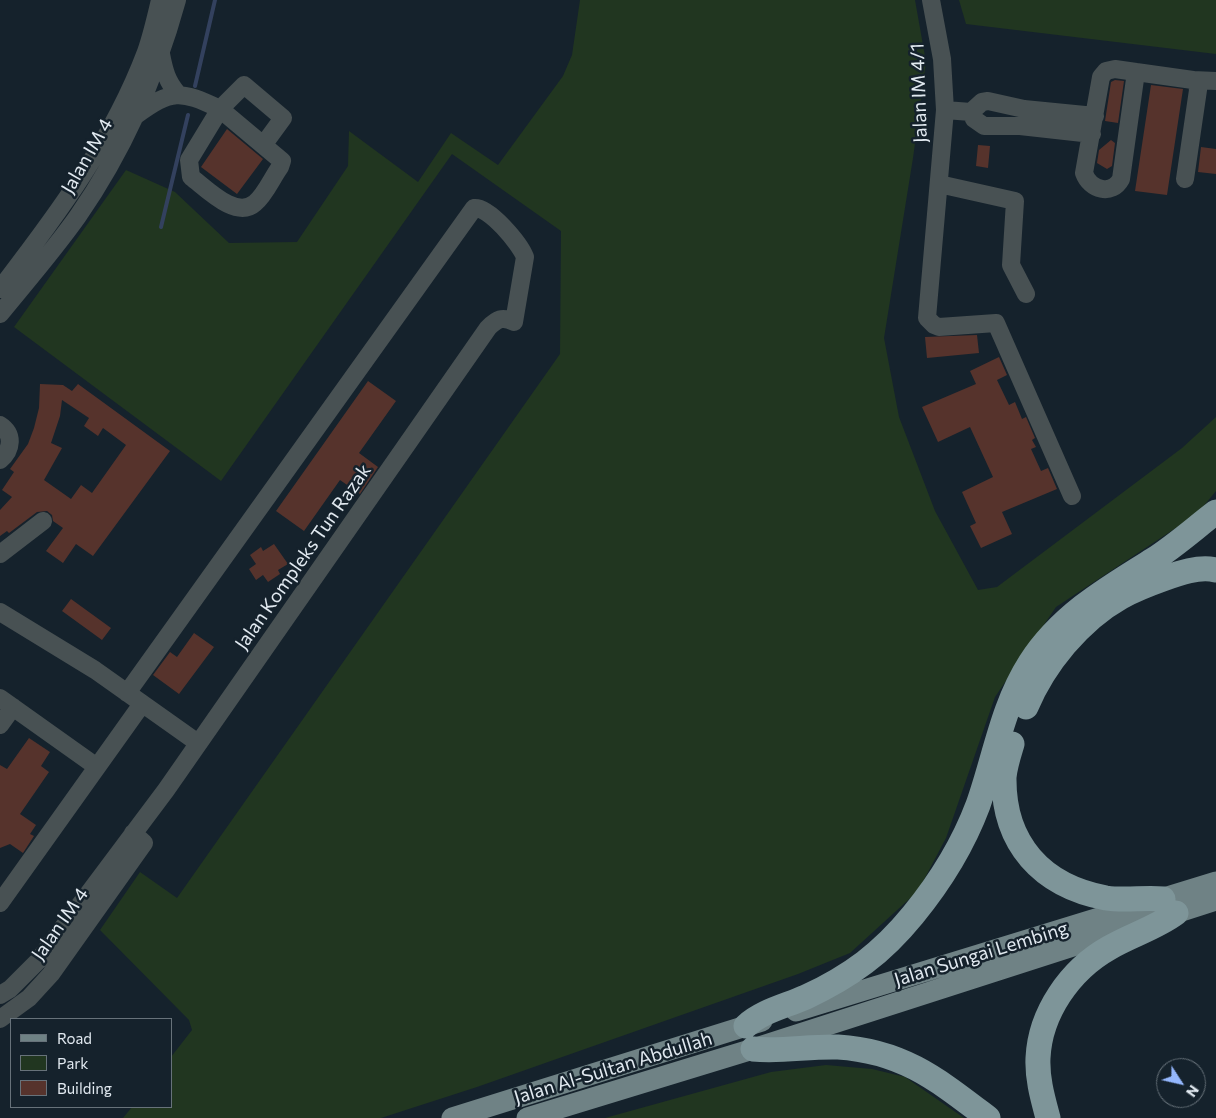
<!DOCTYPE html>
<html>
<head>
<meta charset="utf-8">
<style>
  body { margin:0 }
  #map { position:relative; width:1216px; height:1118px; overflow:hidden; background:#15222c; font-family:Commissioner,sans-serif }
  canvas { display:block }
  .legend { position:absolute; left:10px; top:1018px; width:162px; height:90px; box-sizing:border-box; background:#15222c; border:1px solid #67727a; margin:0; padding:6px 9px; list-style:none; font-size:15px; color:#e1e9f0 }
  .legend li { display:flex; align-items:center; gap:10px; height:25px }
  .legend b { width:25px; border:1px solid #67727a }
  .north { position:absolute; left:1156px; top:1058px; width:50px; height:50px; box-sizing:border-box; background:#15222c; border:1px solid #67727a; border-radius:50%; rotate:125deg; font-size:14px; font-weight:700; line-height:20px; text-align:center; color:#e1e9f0 }
  .north::after { content:''; display:block; margin:auto; width:18px; height:22px; background:#94b7fd; clip-path:polygon(50% 0,100% 100%,50% 72%,0 100%) }
</style>
</head>
<body>
<div id="map">
<canvas width="1216" height="1118"></canvas>
<ul class="legend">
<li><b style="height:6px;background:#6f8285"></b>Road</li>
<li><b style="height:14px;background:#213620"></b>Park</li>
<li><b style="height:14px;background:#56332c"></b>Building</li>
</ul>
<div class="north">N</div>
</div>
<script>
const ctx = document.querySelector('canvas').getContext('2d');
ctx.lineJoin = 'round';
function fill(path, color) { ctx.fillStyle = color; ctx.fill(path, 'evenodd'); }
function stroke(path, color, width, dash) { ctx.strokeStyle = color; ctx.lineWidth = width; ctx.lineCap = dash ? 'butt' : 'round'; ctx.setLineDash(dash || []); ctx.stroke(path); }
function write(font, color, halo, rows, align = 'center') {
  ctx.font = font + ' Commissioner,sans-serif'; ctx.lineWidth = 5; ctx.setLineDash([]); ctx.textBaseline = 'middle'; ctx.strokeStyle = halo; ctx.fillStyle = color; for (const [text, x, y, turn = 0] of rows) {
    ctx.save(); ctx.translate(x, y); ctx.rotate((+turn || 0) * Math.PI / 180); ctx.textAlign = isNaN(turn) ? turn : align; if (halo) ctx.strokeText(text, 0, 0); ctx.fillText(text, 0, 0); ctx.restore();
  }
}
fill(new Path2D(`
  M580 0H915L926 62 913 158 884 338 899 417 935 511 978 590 997 587 1182 448 1216 417V491L1197 514 1056 607 995 697 946 838 918 891 850 953 798 974 477 1087 381 1118H123L132 1107H171V1057L192 1030 189 1020 100 930 140 872 177 898 560 354 561 231 452 154 221 481 14 327 126 170 175 192 229 243 297 242 348 166 349 131 418 182 451 133 498 165 563 76 572 55Z
  M959 0H1216V54L966 24Z
  M826 1065 872 1069 905 1077 964 1118H605L771 1072Z`), '#213620');
stroke(new Path2D(`
  M195 86 215 0
  M161 227 188 115`), '#33415e', 4);
fill(new Path2D(`
  M1115 80 1124 81 1118 123 1105 121 1111 82Z
  M1151 85 1183 89 1167 195 1135 191Z
  M227 129 263 159 237 194 201 167Z
  M1111 140 1115 143 1112 166 1107 169 1097 163 1099 150Z
  M978 145 990 146 988 168 976 166Z
  M1201 147 1216 149V174L1198 172Z
  M977 335 979 353 927 358 925 337Z
  M999 357 1007 375 997 380 1009 405 1015 402 1022 419 1026 417 1035 438 1032 440 1036 447 1031 449 1041 471 1048 468 1057 489 1002 512 1012 534 981 548 970 526 976 523 962 492 993 477 970 427 938 442 922 407 976 384 970 371Z
  M368 381 396 401 359 453 378 467 360 494 340 480 304 531 276 511Z
  M40 384 63 385 72 391 78 384 170 451 93 556 76 544 63 563 46 551 63 528 53 521 52 515 47 511 37 512 9 533 7 531 0 536V510L12 497 2 490 14 472 10 469 28 444 34 428 39 408ZM62 400 89 418 84 426 98 436 103 428 126 445 92 493 81 485 71 499 44 480 62 448 51 443 60 416Z
  M274 544 288 564 278 570 280 574 268 582 263 575 256 580 249 569 256 564 250 555 261 547 263 551Z
  M71 599 111 628 102 640 62 611Z
  M194 633 214 647 179 694 153 675 170 652 177 657Z
  M29 738 50 752 41 766 49 772 20 814 36 825 30 834 34 836 23 853 10 844 0 848V765L7 769Z`), '#56332c');
stroke(new Path2D(`
  M931 0 942 59 945 110 927 318 934 325 939 327 996 323 1072 496
  M161 54C164 70 167 82 178 94
  M1115 69 1136 72 1121 179C1112 196 1090 190 1084 173L1101 77 1106 71Z
  M1136 72 1193 80 1197 84 1198 90 1185 179
  M1193 80 1216 81
  M220 109 282 161 280 167C272 178 265 195 255 203 236 220 206 188 191 177L189 160Z
  M945 110 971 112 982 102 988 101 1024 109 1095 116
  M971 112 974 119 984 126H1020L1092 134
  M135 116C172 89 180 90 220 109L244 85 283 118 264 144
  M939 184 1015 201 1011 265 1026 294
  M0 289C57 215 113 140 146 52 152 35 156 17 160 0
  M0 314C26 282 54 250 78 216 123 151 156 76 177 0
  M0 425C14 434 12 450 0 460
  M0 554 43 521
  M0 612 95 670 198 743
  M0 698 97 767
  M0 725 13 707
  M0 903 142 704
  M0 995 10 989 38 961 166 790 488 328C497 319 502 316 514 322L525 257C520 244 489 206 474 208L127 693
  M0 1019 29 998 51 974 144 843 133 833`), '#485153', 18);
stroke(new Path2D(`
  M796 1011 1216 882
  M452 1118 762 1021
  M527 1118 753 1049 1216 900`), '#6f8285', 21);
stroke(new Path2D(`
  M1026 707C1044 664 1080 620 1121 597 1134 590 1149 584 1163 579 1179 573 1199 566 1216 570
  M1012 744C1009 754 1005 766 1004 777 1003 844 1042 886 1106 898 1125 901 1145 897 1163 899
  M746 1026C762 1011 786 1006 806 997 851 976 882 953 913 915 940 882 963 845 978 805 995 757 1002 707 1030 663 1060 616 1106 589 1153 560 1175 546 1195 528 1216 512
  M753 1049C781 1052 809 1046 838 1047 903 1051 938 1080 988 1118
  M1048 1118C1043 1099 1037 1079 1038 1058 1040 1013 1070 970 1109 948 1131 935 1156 928 1176 913`), '#7e9599', 25);
write('19px', '#e1e9f0', '#15222c', [
  ["Jalan IM 4/1",919,93,-92],
  ["Jalan IM 4",87,156,-60],
  ["Jalan Kompleks Tun Razak",303,557,-55],
  ["Jalan IM 4",60,924,-55],
  ["Jalan Sungai Lembing",981,954,-17],
  ["Jalan Al-Sultan Abdullah",613,1068,-17]
]);
</script>
</body>
</html>
